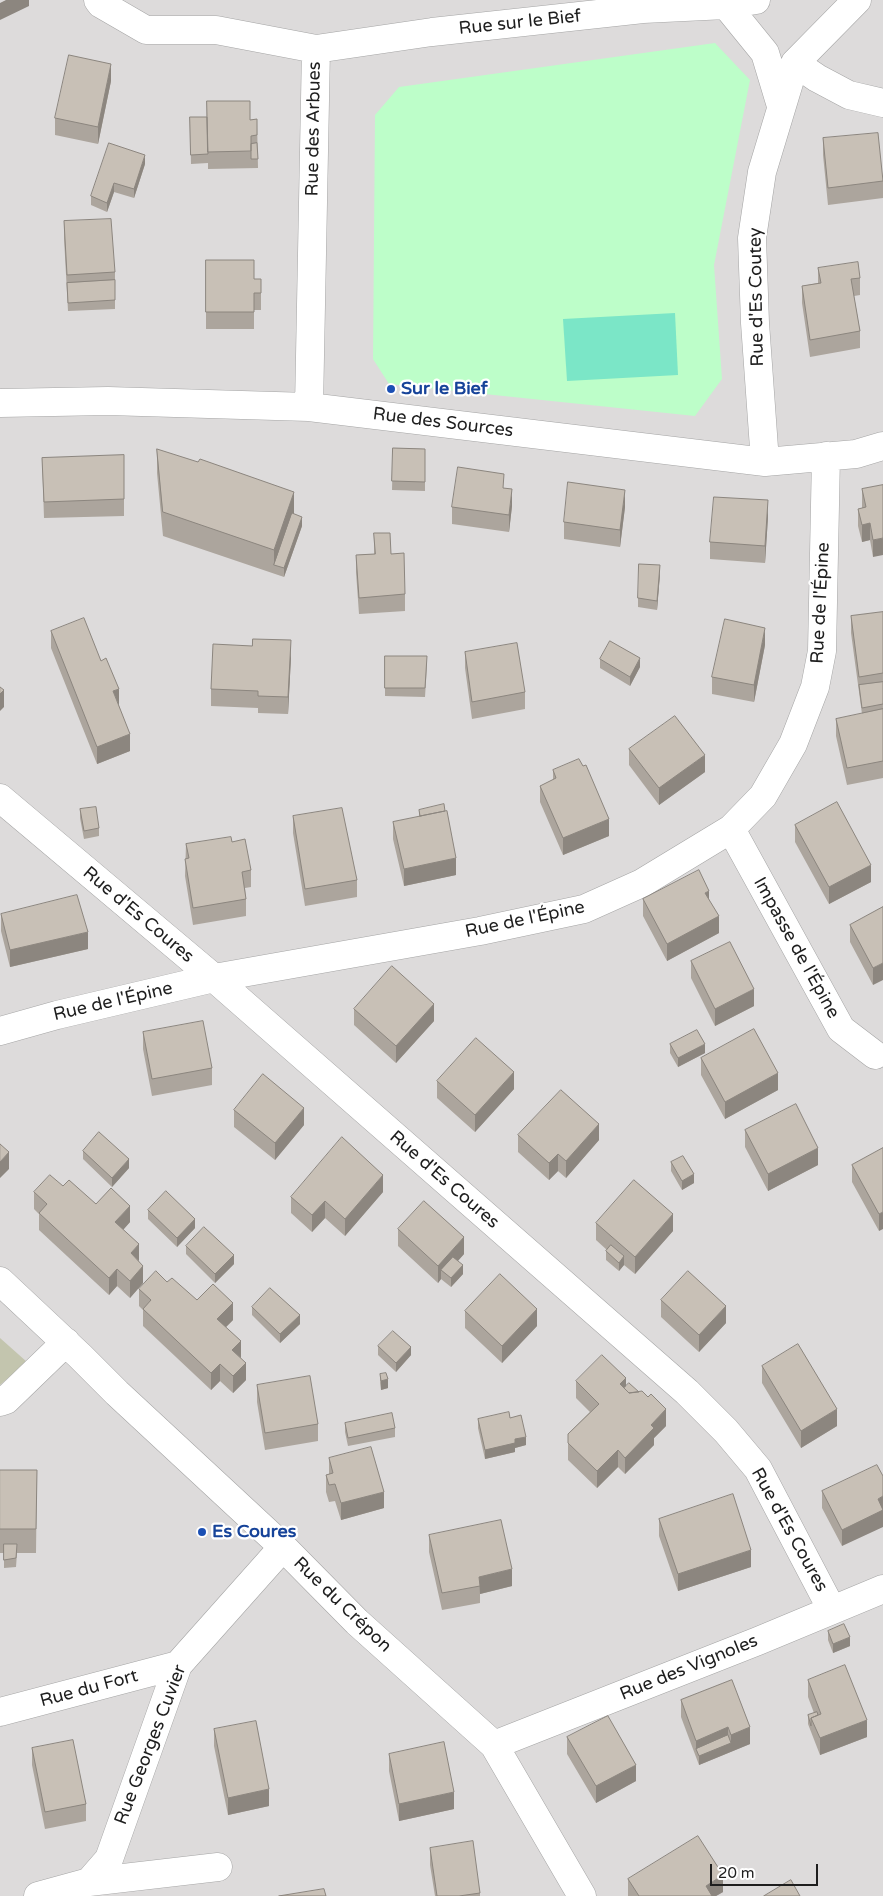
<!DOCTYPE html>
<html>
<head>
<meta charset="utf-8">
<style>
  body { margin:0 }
  #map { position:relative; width:883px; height:1896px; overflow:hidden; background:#f0ede4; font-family:"Varela Round",sans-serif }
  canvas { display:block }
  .scale { position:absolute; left:710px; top:1864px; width:108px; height:22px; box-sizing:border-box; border:2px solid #1e1e1e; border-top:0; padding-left:6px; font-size:15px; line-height:18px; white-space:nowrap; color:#1e1e1e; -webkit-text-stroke:4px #fff; paint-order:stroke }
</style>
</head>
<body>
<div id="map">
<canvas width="883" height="1896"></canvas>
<div class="scale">20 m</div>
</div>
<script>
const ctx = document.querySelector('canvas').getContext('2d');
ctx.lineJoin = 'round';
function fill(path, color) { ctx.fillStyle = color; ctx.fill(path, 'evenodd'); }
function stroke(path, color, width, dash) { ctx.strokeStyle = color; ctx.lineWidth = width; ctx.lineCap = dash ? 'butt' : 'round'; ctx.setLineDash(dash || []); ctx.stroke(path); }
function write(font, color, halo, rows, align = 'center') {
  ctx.font = font + ' "Varela Round",sans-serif'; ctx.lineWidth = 4.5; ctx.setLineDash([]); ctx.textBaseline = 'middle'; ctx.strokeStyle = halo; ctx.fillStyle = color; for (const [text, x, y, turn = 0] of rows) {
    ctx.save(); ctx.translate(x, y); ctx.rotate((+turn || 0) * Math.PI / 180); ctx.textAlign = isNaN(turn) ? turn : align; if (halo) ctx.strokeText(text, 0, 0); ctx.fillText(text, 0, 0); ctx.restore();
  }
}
fill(new Path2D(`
  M0 0H883V1896H0Z`), '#dddbdb');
fill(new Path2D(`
  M0 1338 27 1362 0 1385Z`), '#c3c5ae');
fill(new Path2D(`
  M715 43 750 80 714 265 722 379 695 416 389 384 373 359 375 115 399 87Z`), '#bdfec9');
fill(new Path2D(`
  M675 313 678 375 567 381 563 319Z`), '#7be6c7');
const minor = new Path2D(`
  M98 0 101 4 146 30H216L316 49 432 32 643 9 726 5 756 0
  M726 5 765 53 781 106
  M795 63 817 78 849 95 883 103
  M0 403 108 401 309 407 765 462 856 454 883 446
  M309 407 316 49
  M765 462 755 323 752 238 762 172 795 63 857 0
  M0 798 214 978 687 1392 726 1431 758 1469 832 1610
  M731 829 841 1029 875 1055
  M0 1031 57 1015 214 978 480 931 584 909 642 883 731 829 763 796 793 744 815 687 822 651 826 456
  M0 1281 80 1356 117 1393 283 1547 357 1622 494 1745 582 1896
  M0 1402 6 1400 66 1342
  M0 1712 178 1665
  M494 1745 758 1641 883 1589
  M89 1882 218 1867
  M38 1896 89 1882 109 1859 178 1665 283 1547`);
stroke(minor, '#a5a5a5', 29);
stroke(minor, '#fff', 28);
fill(new Path2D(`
  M111 81 98 144 55 135V118Z
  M207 101 250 120 257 119 258 168 208 169V159V163L191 164 190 117H207Z
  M823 138 883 180V198L828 205 823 155Z
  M145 164 134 198 114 192 107 212 91 205V196Z
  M64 221 115 272V309L68 311 64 238Z
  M206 260 254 279 261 293V310H254V329H206Z
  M818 268 860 278V295L854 296 860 331V348L810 357 802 303V286L818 283Z
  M393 448 425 449V491L392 490Z
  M157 449 294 514 302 526 284 577 163 536 157 473Z
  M124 455V516L44 518 42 458Z
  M883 485 873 557 870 540 862 542 858 526V509L862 508V489Z
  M512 506 509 532 452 524V507Z
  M625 507 620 547 564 539V522Z
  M768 517 765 563 710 559V542Z
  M374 533 391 554 405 594V611L359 614 356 572V555L374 554Z
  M660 574 657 610 638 607V598Z
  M883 612V778L847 785 836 736V719L862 714 851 633V616Z
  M51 631 119 706 130 751 97 764 51 648Z
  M765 645 754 702 712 694V677Z
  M465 652 525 692V709L472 719 465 668Z
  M385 656 427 665 425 697 385 696Z
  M291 657 288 714 258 713V708L211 706V689Z
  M600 659 640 667 630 686 600 668Z
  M629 749 705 772 659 805 629 765Z
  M553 770 609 836 563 855 540 802V786L553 780Z
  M80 809 99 828V836L84 839 80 818Z
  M419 810 456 875 404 886 393 839V822L419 817Z
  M293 816 357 880V897L305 906 293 833Z
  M795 825 871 882 829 904 795 842Z
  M232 842 251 870V887L245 888 246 899V916L193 925 185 876 186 844Z
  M643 899H709L719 933 667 961 643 916Z
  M883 907 873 985 850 942V925Z
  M1 914 88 949 10 967 1 931Z
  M691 961 754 1006 715 1026 691 978Z
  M354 1009 434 1021 396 1063 354 1025Z
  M143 1032 212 1068V1085L152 1096 143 1049Z
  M670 1044 705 1053 678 1067 670 1053Z
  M701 1058 778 1090 725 1119 701 1075Z
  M437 1081 514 1089 475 1132 437 1098Z
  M234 1110 304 1125 275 1160 234 1127Z
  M745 1130 818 1165 768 1191 745 1147Z
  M518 1135 599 1140 566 1178 558 1171 549 1180 518 1152Z
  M883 1148 879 1231 852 1182V1165Z
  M83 1151 129 1168 112 1187 83 1159Z
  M671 1162 694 1183 682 1190 671 1171Z
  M63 1186 130 1222 123 1230 139 1261 143 1283 130 1298 117 1286 109 1295 39 1230V1214L34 1209V1192Z
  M383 1192 345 1236 325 1218 312 1232 291 1213V1197Z
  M148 1210 195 1228 177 1247 148 1219Z
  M596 1223 673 1231 635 1274 624 1265 619 1271 606 1260V1251L607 1250 596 1240Z
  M398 1229 464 1254 458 1261 463 1274 451 1287 441 1279 438 1283 398 1246Z
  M186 1246 234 1264 215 1283 186 1254Z
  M167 1282 197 1300 233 1320 226 1327 241 1358 246 1380 233 1393 220 1381 211 1390 143 1326V1310L139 1306V1289Z
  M661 1300 726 1323 699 1352 661 1317Z
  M252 1307 300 1324 280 1343 252 1315Z
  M465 1311 537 1326 502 1363 465 1328Z
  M378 1346 411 1355 396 1372 378 1355Z
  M762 1366 837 1426 801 1448 762 1383Z
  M380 1374 388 1388 381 1390 380 1383Z
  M576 1381 626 1386 666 1426 654 1438V1445L625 1474 618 1467 597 1488 568 1460V1434L590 1412 576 1398Z
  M257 1385 318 1424V1441L265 1450 257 1402Z
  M510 1418 526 1445 515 1448V1452L485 1459 478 1428V1419Z
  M345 1423 395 1428V1437L348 1446 345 1432Z
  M329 1458 384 1508 341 1520 335 1501 329 1502 326 1492V1475L329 1474Z
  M0 1470H37L36 1553H17L16 1567 4 1568V1553H0Z
  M883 1476 842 1546 822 1508V1491Z
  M659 1519 751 1567 678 1591 659 1536Z
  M429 1535 512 1586 480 1594V1603L442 1610 429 1552Z
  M828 1631 850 1646 833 1653 828 1640Z
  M732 1680 750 1744 699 1765 681 1717V1700Z
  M808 1680 867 1737 820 1755 808 1724V1715L814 1713 808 1697Z
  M214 1729 269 1806 228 1815 214 1746Z
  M567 1737 636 1781 596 1803 567 1754Z
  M32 1748 86 1804V1821L45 1829 32 1765Z
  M389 1754 454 1809 399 1821 389 1771Z
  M430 1848 480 1893V1896H435L430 1865Z
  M628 1879 723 1892 716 1896H628Z`), '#aca59d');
fill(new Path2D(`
  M6 0H29V6L0 20V3Z
  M111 64V81L98 144V127Z
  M145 155V164L134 198V189Z
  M114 183V192L107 212V203Z
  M512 489V506L509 532V515Z
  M625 490V507L620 547V530Z
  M294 492V516L274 565V550Z
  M768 500V517L765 563V546Z
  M302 517V526L284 577V568Z
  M870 523V540L862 542V525Z
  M883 538V555L873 557V540Z
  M660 565V574L657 610V601Z
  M765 628V645L754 702V685Z
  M291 640V657L288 714V697Z
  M640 658V667L630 686V677Z
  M119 689V706L113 691Z
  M4 690V707L0 711V694Z
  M130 734V751L97 764V747Z
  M705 755V772L659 805V788Z
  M609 819V836L563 855V838Z
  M456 858V875L404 886V869Z
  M871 865V882L829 904V887Z
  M709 891V908L705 893Z
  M719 916V933L667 961V944Z
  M88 932V949L10 967V950Z
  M883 963V980L873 985V968Z
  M754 989V1006L715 1026V1009Z
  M434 1004V1021L396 1063V1046Z
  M705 1044V1053L678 1067V1058Z
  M514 1072V1089L475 1132V1115Z
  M778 1073V1090L725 1119V1102Z
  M304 1108V1125L275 1160V1143Z
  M599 1124V1140L566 1178V1161Z
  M818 1148V1165L768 1191V1174Z
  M9 1152V1169L0 1178V1162Z
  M558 1154V1171L549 1180V1163Z
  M129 1159V1168L112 1187V1178Z
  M694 1174V1183L682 1190V1181Z
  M383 1175V1192L345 1236V1219Z
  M325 1201V1218L312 1232V1215Z
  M130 1206V1222L115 1239V1222Z
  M883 1212V1229L879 1231V1214Z
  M673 1214V1231L635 1274V1257Z
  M195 1219V1228L177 1247V1238Z
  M464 1237V1254L446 1274 441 1270V1279L438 1283V1266Z
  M139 1244V1261L131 1253Z
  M234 1255V1264L215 1283V1274Z
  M624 1256V1265L619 1271V1263Z
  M463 1265V1274L451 1287V1278Z
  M143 1266V1283L130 1298V1281Z
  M117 1269V1286L109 1295V1278Z
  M233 1303V1320L217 1336V1319Z
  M726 1306V1323L699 1352V1335Z
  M537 1309V1326L502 1363V1346Z
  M300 1315V1324L280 1343V1334Z
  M241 1341V1358L232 1350Z
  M411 1347V1355L396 1372V1363Z
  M246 1363V1380L233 1393V1376Z
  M220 1364V1381L211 1390V1373Z
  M626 1378V1395L620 1384Z
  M388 1379V1388L381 1390V1381Z
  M666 1409V1426L654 1438V1445L625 1474V1458L651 1425Z
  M837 1409V1426L801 1448V1431Z
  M526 1437V1445L515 1448V1452L485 1459V1450L515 1439Z
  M618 1450V1467L597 1488V1471Z
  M384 1492V1508L341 1520V1503Z
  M883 1496V1527L842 1546V1530L878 1499Z
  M751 1550V1567L678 1591V1574Z
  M512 1569V1586L480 1594 479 1577Z
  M850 1637V1646L833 1653V1644Z
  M867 1720V1737L820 1755V1738Z
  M728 1727V1744L731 1743V1735L750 1727V1744L699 1765V1756L696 1749V1758V1741Z
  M636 1765V1781L596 1803V1786Z
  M269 1789V1806L228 1815V1798Z
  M454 1792V1809L399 1821V1804Z
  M723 1875V1892L716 1896H706V1886Z`), '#8c867f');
const building = new Path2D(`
  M69 55 111 64 98 127 55 118Z
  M207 101H250V120L257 119V135L251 136V151L208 152Z
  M190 117H207L208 154 191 155Z
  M878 133 883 181 828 188 823 138Z
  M109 143 145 155 134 189 114 183 107 203 91 196Z
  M257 143 258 159H251V144Z
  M111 219 115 272 67 275 64 221Z
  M206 260H254V279H261V293H254V312H206Z
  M858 262 860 278 851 279 860 331 810 340 802 286 821 283 818 268Z
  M115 280V300L68 303 67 283Z
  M393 448 425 449V482L392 481Z
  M157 449 198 462 200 459 294 492 274 550 163 512Z
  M124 455V499L44 502 42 458Z
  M458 467 504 474 503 488 512 489 509 515 452 507Z
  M568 482 625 490 620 530 564 522Z
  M883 485V538L873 540 870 523 862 525 858 509 866 507 862 489Z
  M714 497 768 500 765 546 710 542Z
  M292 513 302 517 284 568 274 565Z
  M374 533H390L391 554 404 553 405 594 359 598 356 555 375 554Z
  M639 564 660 565 657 601 638 598Z
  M883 612V673L859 677 851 616Z
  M84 618 101 661 106 658 119 689 113 691 130 734 97 747 51 631Z
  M725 619 765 628 754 685 712 677Z
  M253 639 291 640 288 697 258 696V691L211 689 213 644 252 646Z
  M610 641 640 658 630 677 600 659Z
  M517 643 525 692 472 702 465 652Z
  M385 656H427L425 688H385Z
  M883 682V704L862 708 859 685Z
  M0 687 4 690 0 694Z
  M883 709V761L847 768 836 719Z
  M675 716 705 755 659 788 629 749Z
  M579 759 583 766 586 765 609 819 563 838 540 786 556 778 553 770Z
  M837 802 871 865 829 887 795 825Z
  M444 804 445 811 420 816 419 810Z
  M96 807 99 828 84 831 80 809Z
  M342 808 357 880 305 889 293 816Z
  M447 811 456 858 404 869 393 822Z
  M231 837 232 842 245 839 251 870 242 872 246 899 193 908 185 859 189 858 186 844Z
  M699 870 709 891 705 893 719 916 667 944 643 899Z
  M77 895 88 932 10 950 1 914Z
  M883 907V963L873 968 850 925Z
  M730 942 754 989 715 1009 691 961Z
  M392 966 434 1004 396 1046 354 1009Z
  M203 1021 212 1068 152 1079 143 1032Z
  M754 1029 778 1073 725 1102 701 1058Z
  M697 1030 705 1044 678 1058 670 1044Z
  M476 1038 514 1072 475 1115 437 1081Z
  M263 1074 304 1108 275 1143 234 1110Z
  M561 1090 599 1124 566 1161 558 1154 549 1163 518 1135Z
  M796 1104 818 1148 768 1174 745 1130Z
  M99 1132 129 1159 112 1178 83 1151Z
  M342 1137 383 1175 345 1219 325 1201 312 1215 291 1197Z
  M0 1144 9 1152 0 1162Z
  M883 1148V1212L879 1214 852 1165Z
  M683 1156 694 1174 682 1181 671 1162Z
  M50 1175 63 1186 69 1180 96 1204 111 1188 130 1206 115 1222 139 1244 131 1253 143 1266 130 1281 117 1269 109 1278 39 1213 47 1204 34 1192Z
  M634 1180 673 1214 635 1257 596 1223Z
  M166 1191 195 1219 177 1238 148 1210Z
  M424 1201 464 1237 438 1266 398 1229Z
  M204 1227 234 1255 215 1274 186 1246Z
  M611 1245 624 1256 619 1263 606 1251Z
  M453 1257 463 1265 451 1278 441 1270Z
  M156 1271 167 1282 172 1278 197 1300 213 1284 233 1303 217 1319 241 1341 232 1350 246 1363 233 1376 220 1364 211 1373 143 1309 151 1300 139 1289Z
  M688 1271 726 1306 699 1335 661 1300Z
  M500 1274 537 1309 502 1346 465 1311Z
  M270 1288 300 1315 280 1334 252 1307Z
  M393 1331 411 1347 396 1363 378 1346Z
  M798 1344 837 1409 801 1431 762 1366Z
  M602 1355 626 1378 620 1384 629 1393 642 1391 648 1397 651 1394 666 1409 651 1425 654 1428 625 1458 618 1450 597 1471 568 1443V1434L599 1404 576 1381Z
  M386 1373 388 1379 381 1381 380 1374Z
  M310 1376 318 1424 265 1433 257 1385Z
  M629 1383 639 1392 629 1393 624 1388Z
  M509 1412 510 1418 521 1415 526 1437 515 1439V1443L485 1450 478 1419Z
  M392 1413 395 1428 348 1438 345 1423Z
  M371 1447 384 1492 341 1503 335 1484 329 1485 326 1475 333 1473 329 1458Z
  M877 1465 883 1476V1496L878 1499 883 1510 842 1530 822 1491Z
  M0 1470H37L36 1529H0Z
  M733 1494 751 1550 678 1574 659 1519Z
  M501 1520 512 1569 479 1577 480 1586 442 1593 429 1535Z
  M4 1544H17L16 1558 4 1560Z
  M844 1624 850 1637 833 1644 828 1631Z
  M845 1665 867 1720 820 1738 811 1718 821 1714 808 1680Z
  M732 1680 750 1727 731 1735 728 1727 696 1741 681 1700Z
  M817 1712 818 1715 811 1718V1726L808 1715Z
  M608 1716 636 1765 596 1786 567 1737Z
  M256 1721 269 1789 228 1798 214 1729Z
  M728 1735 731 1743 699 1756 696 1749Z
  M73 1740 86 1804 45 1812 32 1748Z
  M444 1742 454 1792 399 1804 389 1754Z
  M698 1836 723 1875 706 1886 712 1896H639L628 1879Z
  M473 1841 480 1893 459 1896H437L430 1848Z
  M791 1880 800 1896H764Z
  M324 1889 326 1896H279Z`);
fill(building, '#c8c0b6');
stroke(building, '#8c867f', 1);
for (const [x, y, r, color] of [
  [391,389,5,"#1a4fb4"],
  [202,1532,5,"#1a4fb4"]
]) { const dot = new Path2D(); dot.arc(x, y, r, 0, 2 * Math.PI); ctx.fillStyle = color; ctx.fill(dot); stroke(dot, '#fff', 2); }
write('18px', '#1e1e1e', '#fff', [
  ["Rue sur le Bief",520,23,-6],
  ["Rue des Arbues",314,129,-89],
  ["Rue d'Es Coutey",757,297,-91],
  ["Rue des Sources",443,423,7],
  ["Rue de l'Épine",821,603,-87],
  ["Rue d'Es Coures",138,915,40],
  ["Rue de l'Épine",525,920,-12],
  ["Impasse de l'Épine",796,948,61],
  ["Rue de l'Épine",113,1002,-13],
  ["Rue d'Es Coures",444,1180,41],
  ["Rue d'Es Coures",789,1530,61],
  ["Rue du Crépon",342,1605,44],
  ["Rue des Vignoles",689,1668,-22],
  ["Rue du Fort",89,1689,-15],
  ["Rue Georges Cuvier",151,1745,-69]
]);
write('bold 18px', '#164399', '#fff', [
  ["Sur le Bief",401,389],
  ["Es Coures",212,1532]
], 'left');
</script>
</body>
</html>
